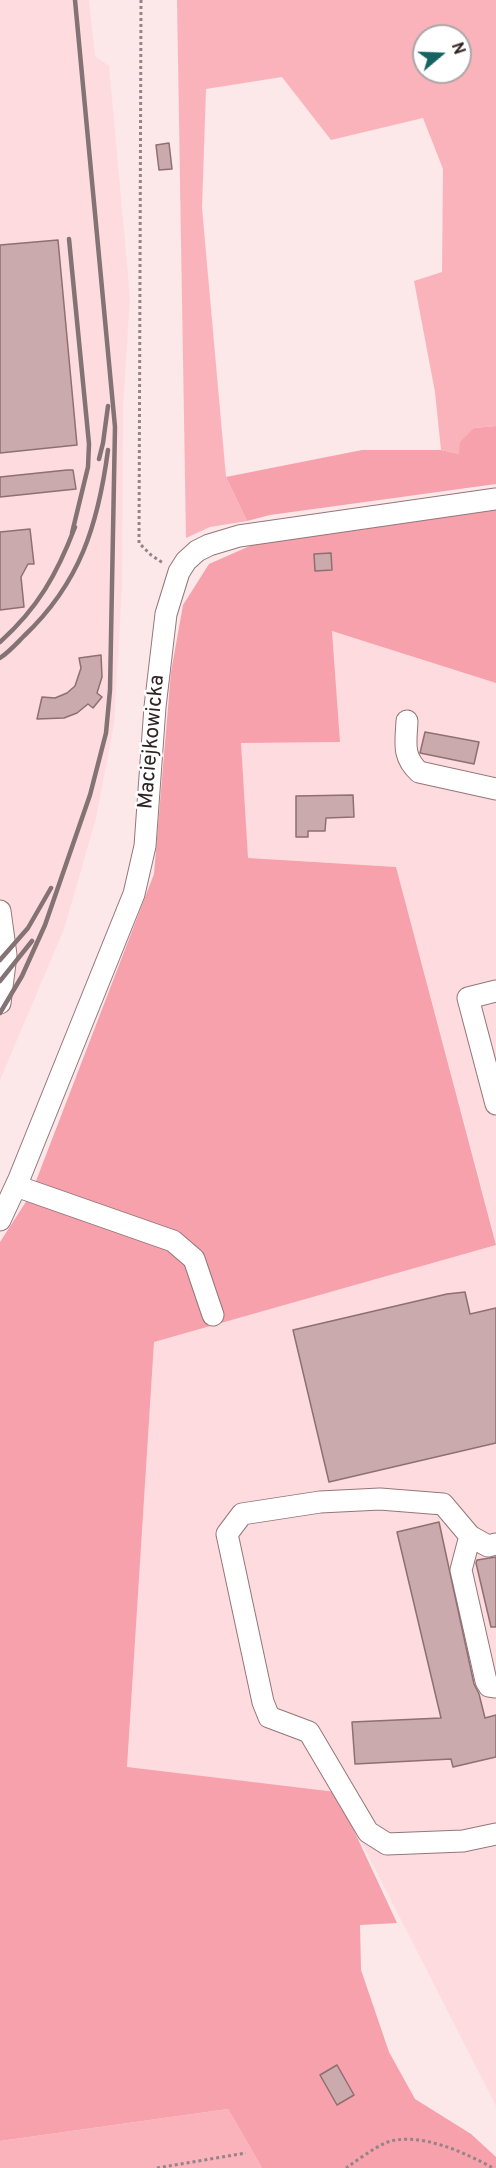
<!DOCTYPE html>
<html>
<head>
<meta charset="utf-8">
<style>
  body { margin:0 }
  #map { position:relative; width:496px; height:2168px; overflow:hidden; background:#fce7e9; font-family:Overpass,sans-serif }
  canvas { display:block }
  .north { position:absolute; left:412px; top:24px; width:60px; height:60px; box-sizing:border-box; background:#fff; border:2px solid #aca7a7; border-radius:50%; rotate:71deg; font-size:16px; font-weight:700; line-height:24px; text-align:center; color:#2f2224 }
  .north::after { content:''; display:block; margin:auto; width:21px; height:27px; background:#156462; clip-path:polygon(50% 0,100% 100%,50% 72%,0 100%) }
</style>
</head>
<body>
<div id="map">
<canvas width="496" height="2168"></canvas>
<div class="north">N</div>
</div>
<script>
const ctx = document.querySelector('canvas').getContext('2d');
ctx.lineJoin = 'round';
function fill(path, color) { ctx.fillStyle = color; ctx.fill(path, 'evenodd'); }
function stroke(path, color, width, dash) { ctx.strokeStyle = color; ctx.lineWidth = width; ctx.lineCap = dash ? 'butt' : 'round'; ctx.setLineDash(dash || []); ctx.stroke(path); }
function write(font, color, halo, rows, align = 'center') {
  ctx.font = font + ' Overpass,sans-serif'; ctx.lineWidth = 5; ctx.setLineDash([]); ctx.textBaseline = 'middle'; ctx.strokeStyle = halo; ctx.fillStyle = color; for (const [text, x, y, turn = 0] of rows) {
    ctx.save(); ctx.translate(x, y); ctx.rotate((+turn || 0) * Math.PI / 180); ctx.textAlign = isNaN(turn) ? turn : align; if (halo) ctx.strokeText(text, 0, 0); ctx.fillText(text, 0, 0); ctx.restore();
  }
}
fill(new Path2D(`
  M0 0H89L95 56 109 66 130 298 123 406 122 587 114 724 96 818 64 929 0 1080Z
  M332 631 496 683V1241L396 867 247 858 241 743 340 742Z
  M496 1245V2106L336 1792 127 1768 154 1342Z`), '#fedbde');
fill(new Path2D(`
  M177 0H496V426L474 428 459 454 441 450 435 392 414 281 442 272 443 169 423 118 331 140 282 77 206 89 202 208 226 477 247 521 210 527 186 538ZM424 36H460V72H424Z
  M228 2109 262 2168H0V2141Z`), '#fbb3bb');
fill(new Path2D(`
  M496 426V484L270 515 247 521 226 477 362 450H441L459 454 460 442 474 428Z
  M496 503V683L332 631 340 742 241 743 248 858 396 867 496 1245 154 1342 127 1767 336 1792 397 1923 360 1925 361 1970 389 2052 415 2099 471 2134 496 2157V2168H262L228 2109 0 2141V1242L31 1194 154 874 171 672 183 605 209 564 268 538Z`), '#f6a1ab');
const building = new Path2D(`
  M169 143 172 169 159 170 156 145Z
  M58 240 77 445 0 453V245Z
  M67 470H73L76 489 0 497V477Z
  M30 529 34 564H28L21 577 24 607 0 610V532Z
  M331 553 332 570 315 571 314 554Z
  M101 655 102 677 97 693 102 697 93 708 88 704 77 713 64 718 37 719 42 697 55 698 67 693 75 686 81 668 79 658Z
  M425 732 479 742 474 764 420 753Z
  M353 795 354 817 326 818 325 831H308V837H296V796Z
  M465 1292 470 1314 496 1308V1443L329 1482 293 1330 447 1294Z
  M439 1522 474 1684 479 1694 485 1718 496 1715V1757L453 1767 451 1759 355 1764 352 1722 441 1718 397 1532Z
  M496 1557V1627H491L476 1563 477 1560Z
  M337 2065 354 2095 337 2105 320 2075Z`);
fill(building, '#cbaaad');
stroke(building, '#8e6f72', 1.5);
const minor = new Path2D(`
  M407 721C406 743 402 756 419 772L496 789
  M0 911 6 955 0 1003
  M496 991 468 998 496 1104
  M16 1186 173 1241 194 1259 213 1315
  M0 1220 19 1179 134 894 145 846 155 707 166 614 179 572 186 561 197 551 209 545 239 536 496 499
  M470 1536 461 1570 486 1681 489 1686 496 1687
  M496 1544 488 1546 470 1536 443 1504 380 1499 320 1502 242 1514 227 1534 263 1702 269 1717 309 1732 368 1832 387 1844 463 1841 496 1834`);
stroke(minor, '#947679', 23);
stroke(new Path2D(`
  M141 0 139 543 151 555 163 563
  M157 2168 246 2153
  M346 2168C358 2160 372 2149 385 2143 417 2130 466 2153 493 2168`), '#958486', 3, [3, 3]);
stroke(minor, '#fff', 21);
stroke(new Path2D(`
  M69 239 89 444 88 467 72 533
  M99 459 103 443 108 406
  M0 642C38 608 57 574 75 527
  M0 658C9 652 16 644 24 636 80 583 98 525 108 450
  M0 960 28 928 51 888
  M0 981 32 941
  M0 1013 22 976 45 925 90 795 106 733 110 690 115 427 75 0`), '#837375', 4.5);
write('21px', '#2f2224', '#fff', [
  ["Maciejkowicka",153,742,-85]
]);
</script>
</body>
</html>
